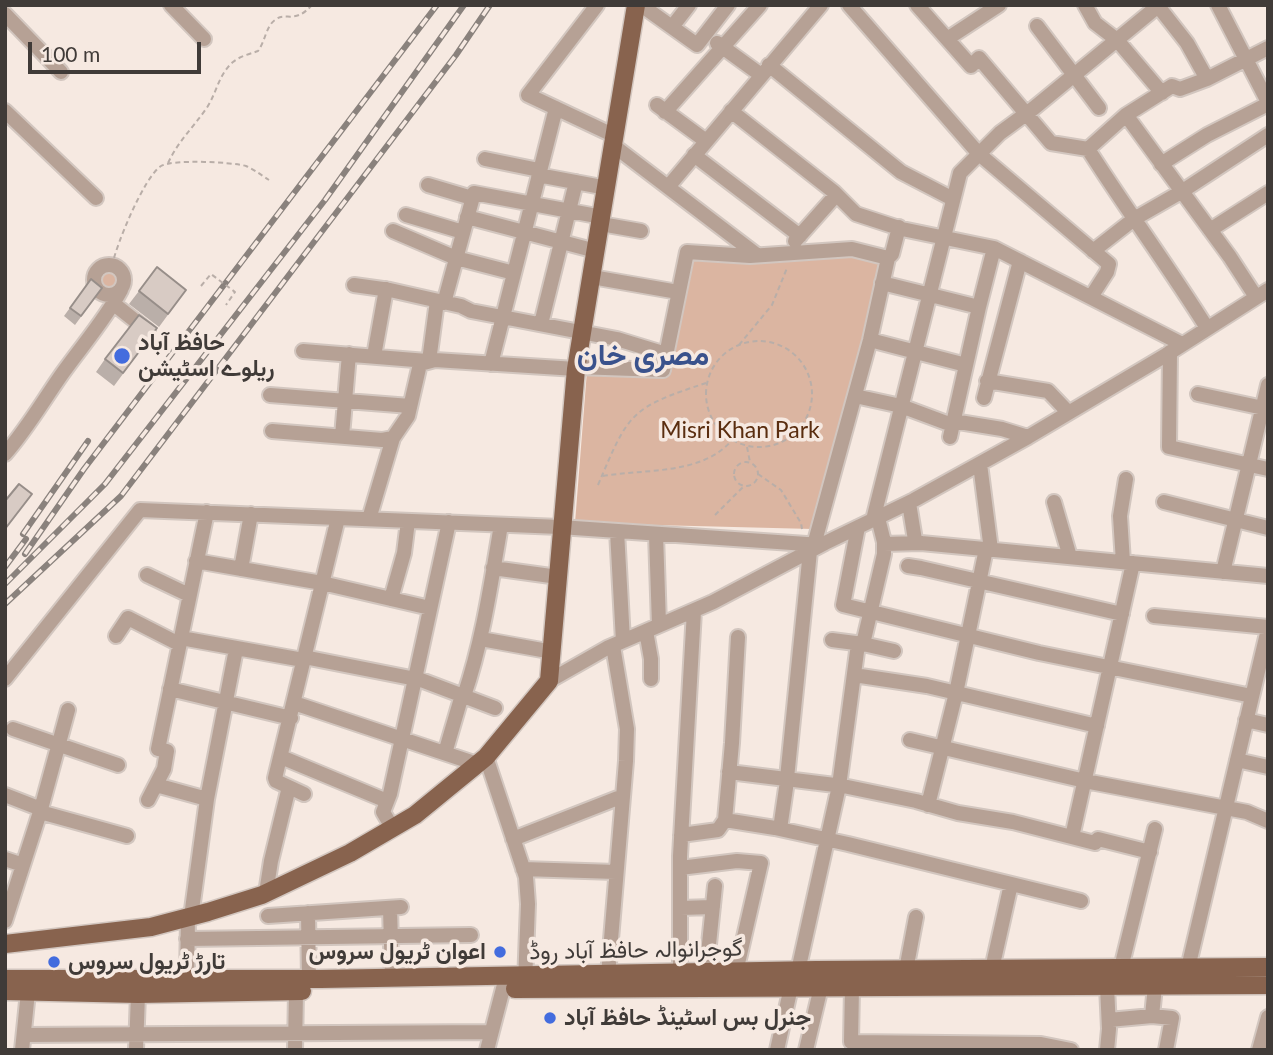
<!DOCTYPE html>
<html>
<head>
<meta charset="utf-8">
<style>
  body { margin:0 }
  #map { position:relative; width:1273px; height:1055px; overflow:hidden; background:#f6e9e1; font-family:Lato,sans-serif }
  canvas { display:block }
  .frame { position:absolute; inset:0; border:7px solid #403b38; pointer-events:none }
  .scale { position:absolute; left:28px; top:42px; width:173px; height:32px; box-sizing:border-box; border:4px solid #403b38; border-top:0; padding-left:9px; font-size:21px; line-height:24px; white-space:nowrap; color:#403b38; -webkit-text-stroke:5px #f6e9e1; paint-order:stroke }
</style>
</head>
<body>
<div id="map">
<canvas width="1273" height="1055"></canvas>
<div class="frame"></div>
<div class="scale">100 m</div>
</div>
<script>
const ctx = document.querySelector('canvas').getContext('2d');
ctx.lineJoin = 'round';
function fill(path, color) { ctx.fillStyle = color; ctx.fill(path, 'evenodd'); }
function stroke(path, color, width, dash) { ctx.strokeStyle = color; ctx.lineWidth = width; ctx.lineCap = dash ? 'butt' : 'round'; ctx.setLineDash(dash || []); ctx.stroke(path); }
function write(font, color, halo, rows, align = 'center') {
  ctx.font = font + ' Lato,Vazirmatn,sans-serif'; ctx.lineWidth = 7; ctx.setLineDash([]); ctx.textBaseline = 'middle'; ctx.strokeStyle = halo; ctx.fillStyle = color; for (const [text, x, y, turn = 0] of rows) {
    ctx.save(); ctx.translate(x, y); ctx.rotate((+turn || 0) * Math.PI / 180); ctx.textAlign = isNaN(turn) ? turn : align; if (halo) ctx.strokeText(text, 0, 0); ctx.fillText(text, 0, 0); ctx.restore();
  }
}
fill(new Path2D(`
  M844 253 883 261 813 529 575 523 587 371 665 373 690 256Z
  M97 280a12 12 0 1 1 24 0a12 12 0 1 1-24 0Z`), '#dbb5a1');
const minor = new Path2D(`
  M171 5 204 39
  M597 5 528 95 615 136
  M641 5 697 45 728 5
  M849 5 979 154 1109 264 1107 272 1091 297
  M917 5 971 66 979 58 1051 143 1088 149C1126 209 1169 267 1207 328
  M1085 5 1095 23 1117 40 1162 93
  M1218 5 1268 102
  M5 14 61 72
  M1037 26 1099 108
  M672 27 689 5
  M947 39 999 5
  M717 43 761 75
  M769 65 901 172 953 199
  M657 105 706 141
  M5 111 96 198
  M731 111 834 192 856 214 902 229 994 248 1182 344
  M665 112 760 5
  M1126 115 1230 257 1256 297
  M614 146 757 255
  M1088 149 1126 115 1172 86 1180 89 1207 79 1268 48
  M694 155 800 236
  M485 159 539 170
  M1161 164 1207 135 1268 104
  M538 175 607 188
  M428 185 472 198
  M668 187 821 5
  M406 215 463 232
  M467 217 596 251
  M601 224 641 231
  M1210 230 1268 193
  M393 231 456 258 514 273
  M795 241 836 195
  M1093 251 1134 219 1181 192 1268 135
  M94 280a15 15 0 1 1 30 0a15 15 0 1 1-30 0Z
  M592 277 678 292
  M882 283 979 307
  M354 285 390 290 461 306 471 311 617 339 666 354
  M444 303 474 193 602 217
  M114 304 148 331
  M541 324 576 182
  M870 340 966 365
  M303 351 427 361
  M1170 352 1169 447 1268 469
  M374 356 386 289
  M429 361 437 301
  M491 364 556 108
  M576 367 663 370 687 252 750 256 852 249 888 258
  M987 381 1048 391 1068 412
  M1198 394 1268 409
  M270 395 410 406
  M855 396 901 406 952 425
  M984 398 1020 261
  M953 421 1002 429 1028 437
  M272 431 382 440 393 438
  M342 436 349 354
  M950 437 979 307 994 248
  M5 454C27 429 43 401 62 374 81 347 105 320 121 290
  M980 464 991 550
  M1054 502 1070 557
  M1164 502 1268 528
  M909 503 915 540 921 543 1268 576
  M369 519 393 438 408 416 420 364 435 360 576 369
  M873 520 960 173 1000 133 1034 108 1158 6 1187 43 1207 79
  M858 527 843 605 1039 653 1252 696
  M617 531 623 641
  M656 534 659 625
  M884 544 921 543
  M814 545 870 340 888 258 892 254 899 227
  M196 561 322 583 430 608
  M1123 562 1120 516 1126 479
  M908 566 921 568 1122 614
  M493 568 558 577
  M241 569 251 514
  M1223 572 1268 385
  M147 575 189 595
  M391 599 404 553 408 521
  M1154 616 1268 627
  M646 631 651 659V679
  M116 636 128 618 179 644
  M181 638 303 660
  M481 639 553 652
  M832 640 863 644 894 651
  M863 644 884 554V542L878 518
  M304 657 421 680 495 708
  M854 675 927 686 1097 726
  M5 679 140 510 560 527 821 545
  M549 681 607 648 713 602 825 543 914 500 1028 437 1166 355 1268 290
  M170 689 291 718
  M464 696C483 640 491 583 501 525
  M294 703 477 764
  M1246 720 1268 725
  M13 729 118 765
  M910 740 1085 781 1247 812 1268 821
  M445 753 462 695
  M281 757 387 801
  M486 757 526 877 528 904 525 983
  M1237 760 1268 767
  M729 772 843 786 916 801 958 813 1013 822 1095 843 1098 839 1150 852
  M156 785 207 799
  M304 794 276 781 275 778 338 518
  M5 795 41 809
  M148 800 164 769 167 751 158 749 207 512
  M928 805 956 693 986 549
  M40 812 127 836
  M725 820 775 828 848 844 1081 901
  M393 829 383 812 390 794 449 522
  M780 829 786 788 810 551
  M681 835 718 830 725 820 732 743 738 637
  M1072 837 1133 563
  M513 839 623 796
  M5 859 23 865
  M680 868 737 861 761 863 736 972
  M523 869 616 872
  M266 893 271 861 289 787
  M390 908 392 979
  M680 908 713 907
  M308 913 309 979
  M268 916 401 907
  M191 917 207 799 236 649
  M5 921 41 809 68 710
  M187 939 471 935
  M1121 968 1155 829
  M1188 968 1268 629
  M992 969 1011 884
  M906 970 916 917
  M798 971 839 786 858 644
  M680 973V856L694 611
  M706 973 715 886
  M608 975 626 761 627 729 613 646
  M187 979 188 918
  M852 987 851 1042 1041 1044 1071 1050
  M1152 1016 1155 986
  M1109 1020 1152 1016 1172 1018 1166 1050
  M24 1035 491 1032
  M22 1050 28 992
  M136 1050 138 994
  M295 1050 296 991
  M487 1050 506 977
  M777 1050 791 987
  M806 1050 821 987
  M1107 1050 1109 1029 1107 986
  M1259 1050 1268 1017`);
const major = new Path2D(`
  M5 944 151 927 208 912 262 895 350 853 415 815 486 757 549 681 576 369 636 5
  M5 979H321L816 970 1268 967
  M515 989 1268 985
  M5 991 138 994 302 991`);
stroke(minor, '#d2c6bf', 18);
stroke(major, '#d2c6bf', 21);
stroke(new Path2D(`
  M168 163C179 140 192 129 206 109 217 93 218 75 233 62 240 56 250 54 258 51 265 42 266 26 275 20 286 11 294 25 312 5
  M112 266C116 245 144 177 161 166 173 159 232 162 246 166 255 170 261 175 269 180
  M706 394a53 53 0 1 1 106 0a53 53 0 1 1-106 0Z
  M739 345 772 305 787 268
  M747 447 750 462
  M734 474a12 12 0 1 1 24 0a12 12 0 1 1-24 0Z
  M758 474 781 490 801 523 802 529
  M603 476C644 469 703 475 732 440
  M598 485C629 412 630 408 706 383
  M715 515 743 487`), '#b9aea8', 2, [5, 3.5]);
stroke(minor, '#b6a195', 14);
stroke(major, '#88634e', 18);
const rail = new Path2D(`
  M23 534 88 441
  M25 554 84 469 437 5
  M5 567 26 539
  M5 584 105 484 325 200 464 5
  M5 604 121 496 456 55 490 5`);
stroke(rail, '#8a827d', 6);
stroke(rail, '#f6e9e1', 3.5, [10]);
stroke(new Path2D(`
  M201 286 211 274 235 292 226 305`), '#b9aea8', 2, [5, 3.5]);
fill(new Path2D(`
  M91 279 102 288 75 325 64 316Z
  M186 290 159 327 129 304 139 291Z
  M157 328 114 386 96 372 105 359Z`), '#baafa9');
const building = new Path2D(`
  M157 267 186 290 168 314 139 291Z
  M91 279 102 288 81 316 70 308Z
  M139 315 157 328 123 373 105 359Z
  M19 484 32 494 5 529V501Z`);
fill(building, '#d8cbc4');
stroke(building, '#978e89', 2);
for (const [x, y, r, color] of [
  [122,356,9,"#436cde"],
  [500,952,7,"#436cde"],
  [54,962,7,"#436cde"],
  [550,1018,7,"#436cde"]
]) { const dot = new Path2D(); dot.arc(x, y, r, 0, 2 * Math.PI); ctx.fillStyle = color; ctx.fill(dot); stroke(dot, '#f6e9e1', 2.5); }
write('bold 23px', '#403b38', '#f6e9e1', [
  ["حافظ آباد",138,343],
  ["ریلوے اسٹیشن",138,369],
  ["اعوان ٹریول سروس",486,952,"right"],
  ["تارڑ ٹریول سروس",68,962],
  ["جنرل بس اسٹینڈ حافظ آباد",564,1018]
], 'left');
write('23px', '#5a2d0f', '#f6e9e1', [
  ["Misri Khan Park",740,431]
]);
write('23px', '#403b38', '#f6e9e1', [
  ["گوجرانوالہ حافظ آباد روڈ",636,950,-1]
]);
write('bold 30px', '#3a528c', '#f6e9e1', [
  ["مصری خان",643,355]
]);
</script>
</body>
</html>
